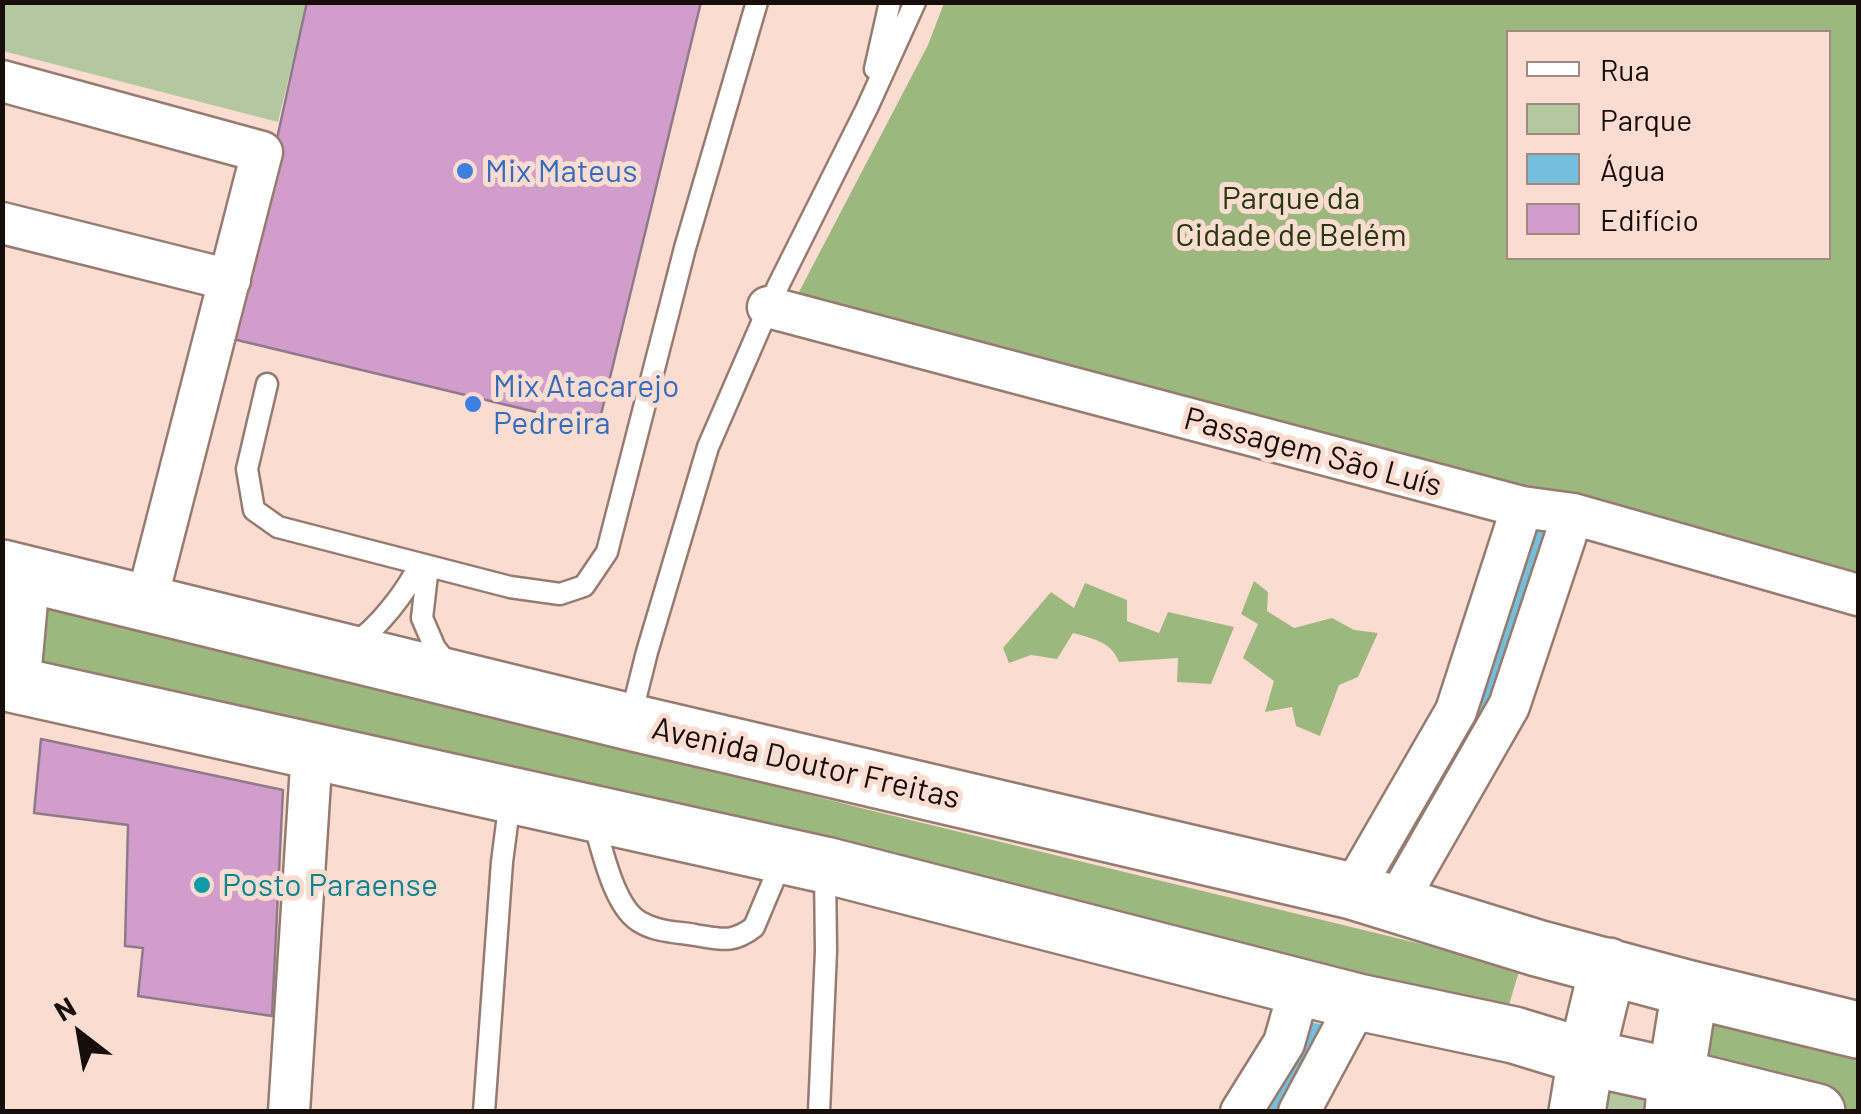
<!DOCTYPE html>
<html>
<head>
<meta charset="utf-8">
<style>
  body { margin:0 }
  #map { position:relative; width:1861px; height:1114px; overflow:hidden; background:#fadcd1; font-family:Barlow,sans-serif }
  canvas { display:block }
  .frame { position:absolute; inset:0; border:5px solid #170d0a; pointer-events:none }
  .legend { position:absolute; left:1506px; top:30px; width:325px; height:230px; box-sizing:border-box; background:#fadcd1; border:2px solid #9f8981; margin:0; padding:12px 18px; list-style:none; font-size:30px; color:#170d0a }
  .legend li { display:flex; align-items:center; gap:20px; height:50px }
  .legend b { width:50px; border:2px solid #9f8981 }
  .north { position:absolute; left:30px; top:984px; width:100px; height:100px; -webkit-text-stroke:8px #fadcd1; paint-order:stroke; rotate:329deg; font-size:28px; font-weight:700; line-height:40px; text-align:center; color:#170d0a }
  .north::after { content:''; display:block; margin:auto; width:35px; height:45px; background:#170d0a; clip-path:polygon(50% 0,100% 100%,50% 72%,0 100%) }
</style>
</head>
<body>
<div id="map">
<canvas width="1861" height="1114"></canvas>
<div class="frame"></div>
<ul class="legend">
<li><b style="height:12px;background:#fff"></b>Rua</li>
<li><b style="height:28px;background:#b4c89f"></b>Parque</li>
<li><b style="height:28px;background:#75bfdc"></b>Água</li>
<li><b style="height:28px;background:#d19ecb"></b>Edifício</li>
</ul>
<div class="north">N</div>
</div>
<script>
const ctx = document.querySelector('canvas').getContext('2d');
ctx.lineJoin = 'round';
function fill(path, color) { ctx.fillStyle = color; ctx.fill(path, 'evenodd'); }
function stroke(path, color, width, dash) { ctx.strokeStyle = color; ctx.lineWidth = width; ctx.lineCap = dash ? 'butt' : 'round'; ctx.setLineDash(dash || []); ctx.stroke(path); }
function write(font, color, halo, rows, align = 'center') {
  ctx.font = font + ' Barlow,sans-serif'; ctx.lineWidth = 10; ctx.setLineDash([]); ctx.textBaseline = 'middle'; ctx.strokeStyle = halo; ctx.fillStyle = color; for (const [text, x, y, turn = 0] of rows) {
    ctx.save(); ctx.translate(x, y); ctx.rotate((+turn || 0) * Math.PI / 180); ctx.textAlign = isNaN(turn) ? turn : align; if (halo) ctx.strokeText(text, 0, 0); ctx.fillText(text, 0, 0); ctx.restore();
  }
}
fill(new Path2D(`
  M2 3H307L278 122 3 51Z
  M1602 1087 1640 1093 1648 1105 1647 1111 1585 1112Z`), '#b4c89f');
fill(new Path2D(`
  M944 3H1858V582L788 313 928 45ZM1508 32H1828V258H1508Z
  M1254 581 1268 592 1267 611 1294 628 1332 618 1354 630 1378 633 1358 677 1339 685 1320 736 1296 726 1292 707 1265 712 1274 681 1243 658 1258 624 1241 614Z
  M1085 583 1127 600V621L1159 633 1168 612 1234 627 1211 684 1177 682 1178 658 1119 662C1111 641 1093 639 1073 633L1057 659 1031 655 1009 663 1003 648 1051 592 1074 608Z
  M35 602 386 687 865 809 1520 968 1508 1008 22 676Z
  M1702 1021 1858 1057V1111L1693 1073Z`), '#9db87f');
fill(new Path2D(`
  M1526 519 1548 523 1499 694 1406 862 1389 854Z
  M1307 1022 1333 1026 1286 1111 1254 1112Z`), '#75bfdc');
const building = new Path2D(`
  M307 2H701L598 427 233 339Z
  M41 739 283 790 272 1016 138 996 143 948 125 946 128 825 34 813Z`);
fill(building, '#d19ecb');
stroke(building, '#8f7a8c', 2.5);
const service = new Path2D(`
  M875 69 890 2
  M267 384 247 469 254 510 278 527 510 587 560 594 584 586 607 552 685 248 757 2
  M428 566 422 618 435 648 451 668
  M351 646C378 629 406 592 420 564
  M630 720 647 652 708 447 778 286 867 108 915 2
  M593 819C602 848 614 910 642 923 658 932 678 932 695 935 721 939 732 944 754 927L783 858
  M484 1112 502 862 510 800
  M819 1112 826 951 825 869`);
const minor = new Path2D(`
  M2 81 262 152 146 603
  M2 223 230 280
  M768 307 1522 507 1573 514 1858 595
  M1352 891 1456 711 1522 507
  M1395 905 1509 706 1573 514
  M289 1112 312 750
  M1241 1112 1284 1043 1300 987
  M1299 1112 1358 1002`);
const secondary = new Path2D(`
  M2 568 630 722 1352 891 1537 948 1690 989 1858 1030
  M2 682 825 865 1358 1002 1514 1035 1586 1057 1676 1077 1817 1112
  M12 684 22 573
  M1577 1112 1586 1057 1608 966
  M1673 1112 1676 1077 1690 989`);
stroke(service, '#967b71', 25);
stroke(minor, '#967b71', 45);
stroke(secondary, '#967b71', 60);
stroke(service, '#fff', 20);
stroke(minor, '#fff', 40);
stroke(secondary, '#fff', 55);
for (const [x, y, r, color] of [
  [465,171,10,"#3f7fe0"],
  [473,404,10,"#3f7fe0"],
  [202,885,10,"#0f9aa8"]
]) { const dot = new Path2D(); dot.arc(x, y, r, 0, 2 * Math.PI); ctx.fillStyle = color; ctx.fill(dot); stroke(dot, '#fadcd1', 4); }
write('32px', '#366cbe', '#fadcd1', [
  ["Mix Mateus",485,171],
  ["Mix Atacarejo",493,386],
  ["Pedreira",493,423]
], 'left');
write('32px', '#27390e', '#fadcd1', [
  ["Parque da",1291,198],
  ["Cidade de Belém",1291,235]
]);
write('32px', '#170d0a', '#fadcd1', [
  ["Passagem São Luís",1313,452,15],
  ["Avenida Doutor Freitas",806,763,13]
]);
write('32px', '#0d838f', '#fadcd1', [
  ["Posto Paraense",222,885]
], 'left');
</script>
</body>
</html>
